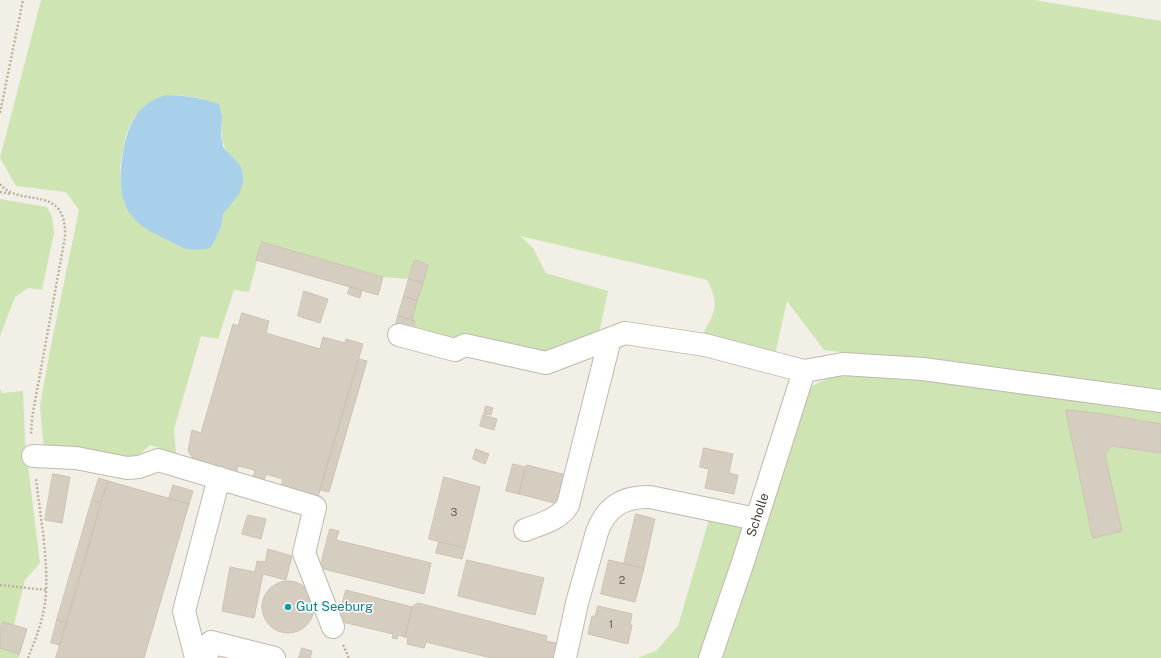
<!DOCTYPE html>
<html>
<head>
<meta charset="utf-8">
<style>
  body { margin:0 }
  canvas { display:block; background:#f2efe7 }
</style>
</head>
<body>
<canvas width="1161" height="658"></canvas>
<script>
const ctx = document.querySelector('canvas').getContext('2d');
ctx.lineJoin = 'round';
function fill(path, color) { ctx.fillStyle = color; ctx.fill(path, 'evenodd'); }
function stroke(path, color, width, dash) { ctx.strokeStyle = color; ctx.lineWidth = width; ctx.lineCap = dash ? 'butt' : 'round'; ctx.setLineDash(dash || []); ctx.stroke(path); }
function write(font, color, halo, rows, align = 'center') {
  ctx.font = font + ' "Public Sans",sans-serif'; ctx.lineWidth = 3; ctx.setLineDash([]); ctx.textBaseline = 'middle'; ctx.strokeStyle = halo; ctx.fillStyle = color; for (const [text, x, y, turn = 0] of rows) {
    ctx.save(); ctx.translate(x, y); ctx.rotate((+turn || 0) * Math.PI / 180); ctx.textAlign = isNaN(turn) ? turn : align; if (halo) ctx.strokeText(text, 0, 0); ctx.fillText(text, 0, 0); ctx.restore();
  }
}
fill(new Path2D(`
  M41 0H1034L1161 21V393L1066 379 824 350 787 301 774 359 701 337C714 313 721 306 707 280L520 236 533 248 546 273 608 291 600 329 545 359 456 345 395 328 409 279 383 277 262 242 249 292 234 290 218 339 201 336 174 429 176 454 150 445 128 465 44 451 40 406 50 350 79 210 66 192 16 186 0 158ZM165 95H179L200 98 222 116C221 144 220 146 240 165L223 214 221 227 211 248 134 219 125 204 121 187 120 167 126 135 130 125 135 116Z
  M0 199 47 207 52 217 54 233 42 290 28 288 15 297 0 336Z
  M856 371 1161 409V658H637L656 651 678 626 710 516 747 522 804 390 826 379Z
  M0 389 2 393 23 391 25 441 40 563 25 580 14 625 27 629 19 658H0Z`), '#cee4b3');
fill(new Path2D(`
  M165 95C184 95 201 98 219 104L222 116 221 135 223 147 240 165 243 174V183L239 194 223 214 221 227 211 248C202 249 193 251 184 248 179 246 173 243 168 240 151 232 132 223 125 204 119 188 120 169 123 153 128 125 136 105 165 95Z`), '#a8d0eb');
const building = new Path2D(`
  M262 242 383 277 378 295 256 260Z
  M415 260 428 265 423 283 409 279Z
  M409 279 423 283 417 301 404 296Z
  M350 287 362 290 360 298 348 294Z
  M304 291 328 299 320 323 298 316Z
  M404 296 417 301 412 320 398 316Z
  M242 313 269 321 266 333 320 349 323 337 345 343 346 339 363 344 318 497 281 486 283 479 266 474 264 481 253 478 255 470 238 466 236 473 198 462V460L193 458 188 451 192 430 201 433 233 324 238 326Z
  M398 316 415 321 412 333 395 328Z
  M359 359 367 361 329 492 320 490Z
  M486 406 493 408 491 415 484 414Z
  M1066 410 1097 413 1161 424V453L1112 446 1105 455 1122 531 1093 538Z
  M483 415 497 419 494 430 480 426Z
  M704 448 733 454 729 473 738 475 734 494 705 488 709 469 700 467Z
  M476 449 489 454 485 464 473 459Z
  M513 464 526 467 519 494 506 491Z
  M527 465 566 475 558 504 519 494Z
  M53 474 70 477 62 523 45 520Z
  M444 477 480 487 465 548 429 539Z
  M99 478 108 481 101 503 92 500Z
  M108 481 189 504 144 658H56Z
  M173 485 193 491 189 504 169 499Z
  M92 500 101 503 67 623 57 620Z
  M636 514 655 519 644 568 624 564Z
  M248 515 266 519 261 539 242 534Z
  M330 529 339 531 336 540 431 563 424 594 320 568Z
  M439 542 465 548 462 559 436 553Z
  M268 549 292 556 286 580 263 574 254 618 222 611 230 567 255 572 257 561 265 562Z
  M467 560 544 578 535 615 458 596Z
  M609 560 644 568 635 602 601 594Z
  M262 607a26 26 0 1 1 52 0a26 26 0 1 1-52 0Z
  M346 590 412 607 405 637 398 635 397 639 392 638 393 634 338 621Z
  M418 603 547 636 546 641 560 644 556 658H491L426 642 424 648 407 644 408 638 405 637 412 607Z
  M598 606 632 614 630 625H632L628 644 588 634 592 616H595Z
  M57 620 67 623 60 645 51 643Z
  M3 622 27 629 19 654 0 648V632Z
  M302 648 312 651 310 658H299Z`);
fill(building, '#d6cdc1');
stroke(building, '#cdc2b1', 1);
const minor = new Path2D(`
  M399 335 455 350 465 345 546 363 625 333 705 345 804 371 843 364 923 369 1161 401
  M33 456 76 458 127 468 139 467 158 460 315 507 304 553 333 627
  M525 530C540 524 559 520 568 505L610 339
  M196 658 184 611 219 478
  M206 658 211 642 274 658
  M565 658 577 603 597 532C606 507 623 496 650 497L756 519
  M710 658 743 562 804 371`);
stroke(minor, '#c0b9ae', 24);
stroke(new Path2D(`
  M0 113 23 0
  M0 184C20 209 67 182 65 237L32 418 31 435
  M0 192 11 194
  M0 585 46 590
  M343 645 349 658
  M28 658C33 645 39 631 42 618 53 579 40 518 36 478`), '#beb29d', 2.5, [2, 2]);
stroke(minor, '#fff', 22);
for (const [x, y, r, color] of [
  [288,607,4,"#0f9aa8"]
]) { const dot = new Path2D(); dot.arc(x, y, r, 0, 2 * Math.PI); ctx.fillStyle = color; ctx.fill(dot); stroke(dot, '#fff', 1.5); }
write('11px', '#69625a', null, [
  ["3",454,513],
  ["2",622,581],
  ["1",611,625]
]);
write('13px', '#453f37', '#fff', [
  ["Scholle",758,515,-72]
]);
write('13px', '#0d838f', '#fff', [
  ["Gut Seeburg",296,607]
], 'left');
</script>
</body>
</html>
